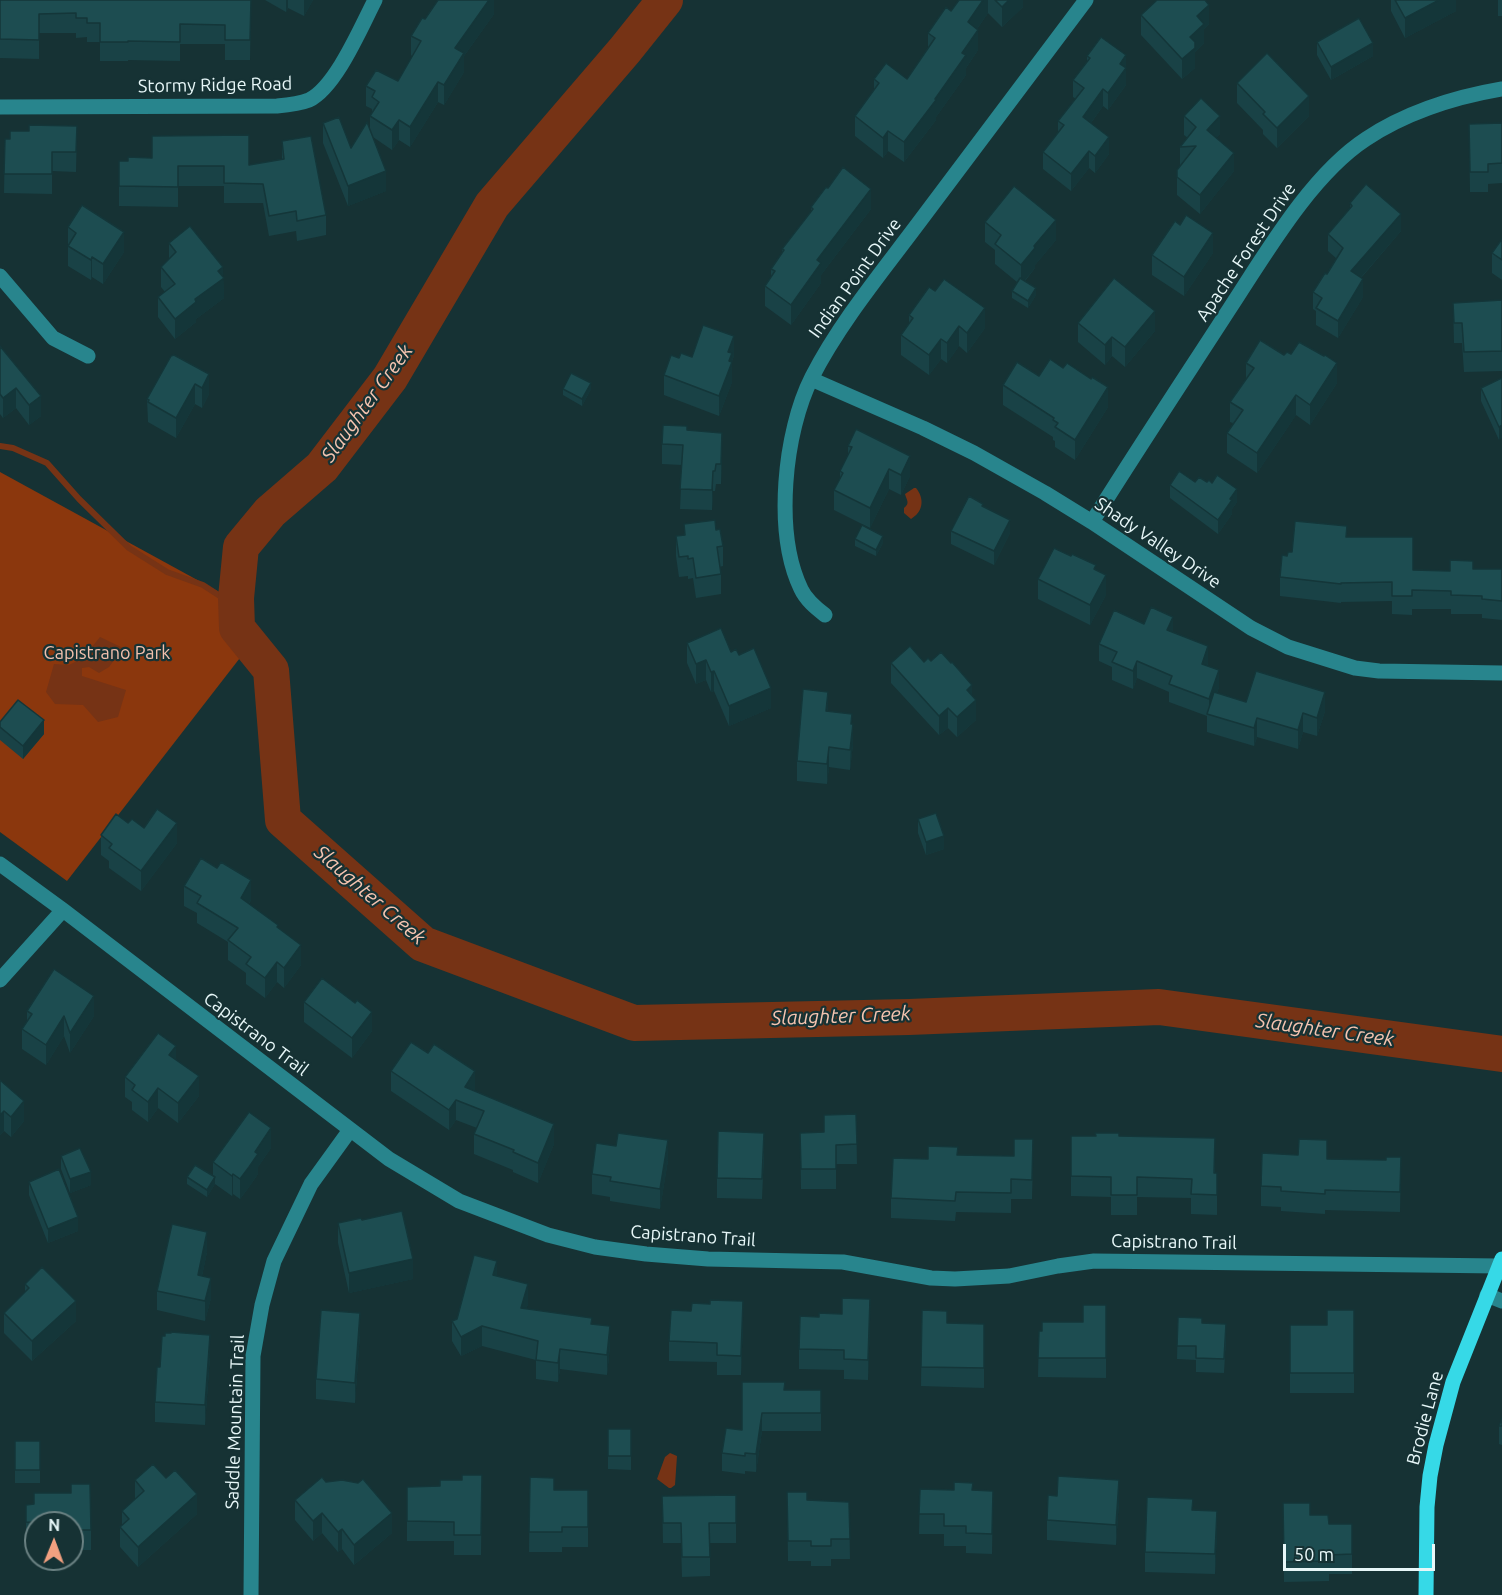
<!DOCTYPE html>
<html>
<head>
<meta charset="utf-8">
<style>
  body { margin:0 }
  #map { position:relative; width:1502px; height:1595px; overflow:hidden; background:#163234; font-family:Ubuntu,sans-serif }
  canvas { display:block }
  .north { position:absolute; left:24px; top:1511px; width:60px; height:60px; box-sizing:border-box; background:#163234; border:2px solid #6a8182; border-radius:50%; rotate:1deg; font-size:16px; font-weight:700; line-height:24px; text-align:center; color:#e7f7f8 }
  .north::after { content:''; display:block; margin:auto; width:21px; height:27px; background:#f2a080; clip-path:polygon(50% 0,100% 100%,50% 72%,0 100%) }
  .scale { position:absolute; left:1283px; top:1544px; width:152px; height:27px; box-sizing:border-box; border:3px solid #e7f7f8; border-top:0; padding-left:8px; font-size:18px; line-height:21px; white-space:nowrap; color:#e7f7f8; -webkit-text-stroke:4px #163234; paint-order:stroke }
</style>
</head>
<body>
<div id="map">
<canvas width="1502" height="1595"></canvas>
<div class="north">N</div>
<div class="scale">50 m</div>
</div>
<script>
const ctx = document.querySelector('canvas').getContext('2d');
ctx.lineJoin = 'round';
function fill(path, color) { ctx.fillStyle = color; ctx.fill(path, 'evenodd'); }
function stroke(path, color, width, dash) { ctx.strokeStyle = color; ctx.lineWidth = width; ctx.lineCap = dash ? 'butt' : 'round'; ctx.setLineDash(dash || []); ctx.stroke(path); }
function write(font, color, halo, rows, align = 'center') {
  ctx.font = font + ' Ubuntu,sans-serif'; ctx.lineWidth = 4.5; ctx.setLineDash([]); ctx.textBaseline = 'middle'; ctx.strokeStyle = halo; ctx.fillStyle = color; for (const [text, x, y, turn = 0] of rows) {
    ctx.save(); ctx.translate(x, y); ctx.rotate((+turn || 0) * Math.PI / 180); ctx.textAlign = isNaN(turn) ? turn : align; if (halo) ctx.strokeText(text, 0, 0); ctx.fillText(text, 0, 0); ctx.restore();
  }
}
fill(new Path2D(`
  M0 472 232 599 243 654 67 881 0 832Z`), '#8b370d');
fill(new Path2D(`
  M914 488H916C925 499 923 512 911 519L904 513V508C910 503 907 501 905 494Z
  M100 637 123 648 109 667 99 673 89 667 82 668V676L126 690 118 717 98 722 83 705 55 704 46 692 54 664 69 665 83 658Z
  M670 1453 677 1456 675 1485 671 1488H669L657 1479 665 1457Z`), '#763315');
stroke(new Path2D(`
  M0 446 13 448 47 463 79 499 129 548 167 572 203 585 223 598 236 614`), '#763315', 6);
stroke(new Path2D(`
  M665 0 625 50 492 205 390 378 322 467 270 512 241 547 236 598 237 628 271 670 283 820 423 944 634 1023 909 1017 1159 1007 1502 1054`), '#763315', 36);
stroke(new Path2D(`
  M0 107 277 106C288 105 299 104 309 100 336 87 361 27 375 0
  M0 276 53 338 88 356
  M811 379 923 428 974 453 1045 493 1092 522 1251 628 1288 647 1355 668 1379 671 1502 673
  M1092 522C1137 450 1184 379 1230 308 1266 253 1311 175 1366 139 1407 112 1455 97 1502 89
  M825 615C816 608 806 600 801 589 774 533 784 432 812 377 839 324 881 273 917 225 973 150 1030 75 1086 0
  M0 864 63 910 389 1159 459 1201 548 1235 595 1247 646 1254 708 1259 843 1262 931 1278 955 1279 1009 1276 1058 1266 1094 1261 1499 1266
  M0 980 63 910
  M1487 1295 1502 1301
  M251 1595 253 1356 262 1305 274 1261 311 1184 350 1130`), '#28858d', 15);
stroke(new Path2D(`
  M1426 1595 1427 1507 1430 1476 1436 1445 1453 1382 1502 1259`), '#36d9e7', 15);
fill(new Path2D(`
  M0 0H251L250 60H225V44H180V61L128 60V61H100V42H87V37L76 38V33H39V59L0 58Z
  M265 0H313L304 16 288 8 286 12Z
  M494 0V14L464 56V72L444 105 438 102 410 147 399 140 392 150 373 137 386 191 348 206 323 143V123L351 148 370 132V116L372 114V109L366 106V86L398 81 412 56 411 55V36L425 19Z
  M959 0H1023V7L1002 27 988 13 977 29 978 50 966 68V75L936 117V120L904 162 888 151 883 158 855 136V116L874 91V79H907L928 49V33L951 11Z
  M1391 0H1456V11L1405 38 1391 11Z
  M1498 0H1502V16H1498Z
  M1141 15 1209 24 1204 29V43L1195 52V68L1182 79 1141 35Z
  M1317 42 1373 56 1331 80 1317 55Z
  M1087 56 1126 72V85L1108 110 1103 106 1091 123 1109 154 1095 173 1089 168 1071 191 1043 169V152L1058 132V121L1076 99 1073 97V80L1087 62Z
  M1237 83 1309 116 1277 148 1263 134V130L1237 103Z
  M1184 116 1220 134 1216 138 1234 171 1200 214 1177 195V170L1180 166V147L1188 138 1184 135Z
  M1502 123V183L1488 184V192H1470L1469 124Z
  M77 126 76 172 52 171V194L4 193 5 139H10L29 131Z
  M282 141 326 215V235L297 241 296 231 269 236 263 203H224V186H178V207L119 206V161L249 165 282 159Z
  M1350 203 1401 231 1361 278 1363 297 1338 338 1316 325V311L1313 309V292L1327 274 1337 259 1328 251V234L1350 209Z
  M811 207 871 209 821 275V283L791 325 765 306V286L771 277V269L782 253V249L811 211Z
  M985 222 1056 240 1035 265V268L1025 281 1036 295 1028 308 1012 298V291L1017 282 995 264V250L985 242Z
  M68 227 124 252 103 284 92 277 91 280 68 266Z
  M1502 239V280L1492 273V253Z
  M169 243 223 277 224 298 196 319V322L175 339 158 317V297L165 292 161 287V267L169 260Z
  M1213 253 1184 296 1152 275V255Z
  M1502 300V371L1464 372 1462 343H1454L1453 303Z
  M909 315 985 328 967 353 959 346 947 363 941 359 929 375 901 355V335L909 324Z
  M1078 323 1155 331 1125 367 1112 356 1105 365 1078 342Z
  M0 346 41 416 29 425 16 408 3 418 0 414Z
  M1284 355 1337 383 1310 425 1296 415 1257 473 1227 453V433L1233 423 1230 422V402L1246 379V363Z
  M734 356 732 361V382L719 416 664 395V375L679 358Z
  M209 374V394L202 408 195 404 176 438 148 422 147 399Z
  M1039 376 1108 407 1075 460 1055 447V441L1053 440V437L1003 405V385Z
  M1502 378 1499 440 1481 401V388Z
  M563 389H591L582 406 563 395Z
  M687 430 722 453 721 484H716L715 491H713L712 510 680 509 682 465 662 464V444Z
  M848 446 910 476 901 495 889 489 870 528 834 510V490L840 479V471L848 454Z
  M1195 482 1237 502 1232 509V514L1218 534 1170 498V485Z
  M684 524 723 546V566L719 567 721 574V594L696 598 693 578 688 579V576L679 577 676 556V536L684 535Z
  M951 531 1010 533 994 565 951 544Z
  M1347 537 1413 570 1450 571 1473 569H1502V620L1482 618V614H1451V609H1412V615L1392 614V601L1341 602V603L1280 596V577L1287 556 1292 552Z
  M855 539 883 543 876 556 855 546Z
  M1071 556 1096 570 1106 595 1090 625 1038 599V579Z
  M1144 624 1173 633 1208 663 1207 666 1219 687 1217 693 1246 702 1325 711 1317 736 1303 732 1298 749 1257 737 1254 746 1207 732V716L1169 702V692L1137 678 1133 689 1112 680V667L1099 661V644Z
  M687 643 731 652 739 655 771 708 729 726 714 691 711 692 706 680 696 684 687 663Z
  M931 661 972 696 976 720 957 737 948 728 939 735 891 683V663L924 662Z
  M828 712 852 724 853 744 850 770 829 767 827 784 797 781V761Z
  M0 722 44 734 23 759 0 740Z
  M918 819 944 849 926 855 918 833Z
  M128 823 177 843 141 891 109 868V861L101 855V835Z
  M184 886 251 900 249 904 278 928 301 965 284 988 277 982 265 998 246 984V973L228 960V942L197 923V913L184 906Z
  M304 1002 355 1003 372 1031 352 1058 304 1022Z
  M27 1011 94 1016 70 1053 64 1036 46 1065 22 1049V1029L27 1021Z
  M176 1059 199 1096 178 1123 158 1108 148 1122 132 1110V1102L125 1097V1077Z
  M391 1071 475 1091 554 1144 538 1183 513 1172V1170L474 1154V1134L477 1128 456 1120 449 1130 391 1091Z
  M0 1080 24 1121 11 1137 4 1131 0 1135Z
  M856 1114 857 1164H836V1189H801L800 1133 824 1132Z
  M1071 1136H1119L1215 1138V1173L1217 1193V1215L1191 1214V1198L1137 1197V1215H1111V1197L1071 1196Z
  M271 1148 258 1167V1174L249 1187 240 1199 233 1194 232 1196 215 1184 207 1197 187 1184V1177L213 1176V1162Z
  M764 1153 762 1199 717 1198V1178Z
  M958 1155 1033 1159 1032 1199H1011V1213L956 1212 955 1221 891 1218V1198L928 1159Z
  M61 1156 91 1185 70 1193 61 1169Z
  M1401 1157 1400 1212 1325 1210V1214L1281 1211V1207L1261 1206V1186L1327 1159 1386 1160Z
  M668 1160 660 1209 610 1201V1197L592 1194V1174Z
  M29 1182 78 1231 48 1243 29 1195Z
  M362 1220 413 1279 349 1293 338 1243V1223Z
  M207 1252 202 1276 211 1298 205 1321 157 1310V1291Z
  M497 1276 528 1304 526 1309 592 1324 610 1346 607 1375 560 1369 558 1382 536 1379V1360L482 1346 461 1356 452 1341V1321L457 1319Z
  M25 1284 76 1321 32 1361 4 1333V1313L25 1292Z
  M710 1304 743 1321 741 1375H717V1362L669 1361V1341L691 1311Z
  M1106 1305V1378L1038 1377 1039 1331 1083 1322Z
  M922 1310 947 1323 984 1324V1388L921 1386Z
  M1354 1310V1393H1290V1325H1327Z
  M842 1314 870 1319 868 1380 844 1379V1370L799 1369V1349L819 1317Z
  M1178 1317 1202 1323 1226 1337 1224 1373 1196 1372V1360L1177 1359Z
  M360 1333 355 1403 316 1399V1379Z
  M165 1336 210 1355 205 1425 155 1422V1402Z
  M785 1390H821V1431H762L756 1472 745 1471V1474L722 1471V1453L742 1430Z
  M1502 1418V1445L1499 1444V1426Z
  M608 1429H631V1470L608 1469Z
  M15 1441H40V1483H15Z
  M482 1475 481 1555H454V1541H407V1487L440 1486Z
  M530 1477 554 1490H588V1547H562V1552H529Z
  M166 1478 197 1514 138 1567 120 1547V1527L122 1525V1511L135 1500V1480Z
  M326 1482 392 1533 354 1565 342 1549 338 1552 322 1533 313 1541 295 1520V1500Z
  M920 1489 993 1491 992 1554 966 1553V1546H944V1534H919Z
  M787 1492 807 1500 849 1502 850 1559H831V1566H811V1561H788Z
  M736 1495V1543H710V1576L682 1577 681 1543H663L662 1496Z
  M1119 1500 1116 1545 1047 1540V1520Z
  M1283 1503 1329 1524H1352V1574H1329V1581L1284 1582Z
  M26 1505 91 1530V1550H72V1523H36V1542H26Z
  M1193 1510 1217 1531 1215 1574 1145 1572V1552Z`), '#194246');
fill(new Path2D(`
  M286 0H288V8L286 12Z
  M304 0H313L304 16Z
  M489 0H494V14L464 56V72L444 105V85L455 48Z
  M983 0H988V13L968 42V22Z
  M1009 0H1023V7L1002 27V7Z
  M1439 0H1456V11L1405 38V18Z
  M1209 5V24L1204 29V43L1195 52V68L1182 79V59L1197 16Z
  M978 30V50L966 68V75L936 117V120L904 162V142L935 99 962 53Z
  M1373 43V56L1331 80V67Z
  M1126 55V85L1108 110V93L1120 64Z
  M438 82V102L410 147V127Z
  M1103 89V106L1083 134V117Z
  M1309 96V116L1277 148V128Z
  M1220 116V134L1207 149V130Z
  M399 120V140L392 150V130Z
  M888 131V151L883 158V138Z
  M1109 137V154L1095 173V156Z
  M1089 151V168L1071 191V174Z
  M1234 153V171L1200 214V195Z
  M386 171V191L348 206V186Z
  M871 189V209L821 275V283L791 325V305L817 260Z
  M1401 214V231L1351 289V271Z
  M1056 220V240L1035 265V268L1021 285V265L1034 246Z
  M124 232V252L103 284V264Z
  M1213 233V253L1184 296V277Z
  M92 257V277L91 280V260Z
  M223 267 224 298 196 319V322L175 339V319L195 299 218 271Z
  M1363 279V297L1338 338V321Z
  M1036 288V295L1028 308V301Z
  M985 308V328L967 353V333Z
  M1155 311V331L1125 367V347Z
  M959 326V346L947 363V343Z
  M734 336V356L732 361V382L719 416V396L728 352Z
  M1112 337V356L1105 365V345Z
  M941 339V359L929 375V355Z
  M1337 363V383L1310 425V405Z
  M209 374V394L202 408V388Z
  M591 383V389L582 406V399Z
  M195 384V404L176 438V418Z
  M1108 387V407L1075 460V440Z
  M16 388V408L3 418V398Z
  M1296 395V415L1257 473V453Z
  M41 396V416L29 425V405Z
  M1502 425V438L1499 440V427Z
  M722 433V453L721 484V464Z
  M910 456V476L901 495V475Z
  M889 469V489L870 528V508Z
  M713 471V491L712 510V490Z
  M1237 489V502L1232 509V514L1218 534V520L1230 499Z
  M1010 520V533L994 565V551Z
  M883 536V543L876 556V550Z
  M1106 575V595L1090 625V605Z
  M1173 617V634L1167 630Z
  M1208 646V663L1202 681V664Z
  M706 660V680L696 684V664Z
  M1137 661V678L1133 689V671Z
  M1219 670V687L1209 716V699Z
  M714 671V691L711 692V672Z
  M972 685V704L976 700V720L957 737V717L967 690Z
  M771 688V708L729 726V706Z
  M828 692V712L826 711Z
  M1325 692V711L1317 736V718Z
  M948 708V728L939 735V716Z
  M1303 713V732L1298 749V730Z
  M852 714V734L853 724V744L850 770Z
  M1257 718V737L1254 746V728Z
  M44 720V734L23 759V746Z
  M829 747V767L827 784V764Z
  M177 823V843L141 891V871Z
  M944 836V849L926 855V842Z
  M251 880V900L241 917V898Z
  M301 945V965L284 988V968Z
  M277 962V982L265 998V978Z
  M94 996V1016L70 1053V1033Z
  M372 1012V1031L352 1058V1038Z
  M64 1016V1036L46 1065V1045Z
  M176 1046V1066L169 1055Z
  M475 1071V1091L465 1087Z
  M199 1076V1096L178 1123V1103Z
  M158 1088V1108L148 1122V1102Z
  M456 1100V1120L449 1130V1110Z
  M24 1101V1121L11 1137V1117Z
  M4 1111V1131L0 1135V1115Z
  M554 1124V1144L538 1183V1163Z
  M271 1128V1148L258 1167V1174L249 1187 240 1199V1179L255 1152Z
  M668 1140V1160L660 1209V1189Z
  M91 1172V1185L70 1193V1179Z
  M233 1174V1194L232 1196V1176Z
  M215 1177V1184L207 1197V1190Z
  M78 1217V1231L48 1243V1229Z
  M207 1232V1252L198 1295V1275Z
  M413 1259V1279L349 1293V1273Z
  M497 1261V1281L493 1275Z
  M211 1278V1298L205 1321V1301Z
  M528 1284V1304L521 1328V1308Z
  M870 1299V1319L868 1380V1360Z
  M76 1301V1321L32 1361V1341Z
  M743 1301V1321L741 1375V1356Z
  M360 1313V1333L355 1403V1383Z
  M482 1326V1346L461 1356V1337Z
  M610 1326V1346L607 1375V1355Z
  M210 1335V1355L205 1425V1405Z
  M560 1349V1369L558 1382V1363Z
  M762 1413V1431L756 1472V1454Z
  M1119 1480V1500L1116 1545V1525Z
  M197 1494V1514L138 1567V1547Z
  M1217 1511V1531L1215 1574V1554Z
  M322 1513V1533L313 1541V1521Z
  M392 1513V1533L354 1565V1545Z
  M342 1529V1549L338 1552V1532Z`), '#143639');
const building = new Path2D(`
  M0 0H251L250 40H225V25L180 24V42L128 41V42H100V23H87V18H76V13L39 14V40L0 39Z
  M438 0H489L455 48 464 53 444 85 438 82 410 127 399 120 392 130 370 116 379 102 372 97 375 91 366 86 376 70 398 81 421 41 411 36 422 18 425 19Z
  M959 0H983L968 22 978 30 962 53 966 55 935 99 936 100 904 142 888 131 883 138 855 116 879 83 874 79 886 63 907 79 935 38 928 33 946 7 951 11Z
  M995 0H1009L1002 7Z
  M1157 0H1205L1209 5 1197 16 1204 24 1190 37 1195 42V48L1182 59 1141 15Z
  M1395 0H1439L1405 18Z
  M1359 18 1373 43 1331 67 1317 42Z
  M1101 37 1126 55 1120 64 1126 68 1108 93 1103 89 1083 117 1109 137 1095 156 1089 151 1071 174 1043 152 1064 125 1058 121 1084 88 1073 80 1090 58 1087 56Z
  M1267 53 1309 96 1277 128 1263 114 1265 112 1237 83Z
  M1201 98 1220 116 1207 130 1234 153 1200 195 1177 177V170L1196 146 1180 147 1196 127 1184 116Z
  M339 117 351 148 367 122 386 171 348 186 323 123Z
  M1502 123V163L1488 164V172H1470L1469 124Z
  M29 125 77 126 76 152H52V174H4L5 139H10V131H29Z
  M249 135V165L284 159 282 141 311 136 326 215 297 221 296 211 269 216 263 184 224 183V166H178V187L119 186V161H128V157L152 158V136Z
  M843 167 871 189 817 260 821 263 791 305 765 286 775 271 771 269 784 250 782 249 813 209 811 207 826 187 828 188Z
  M1366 184 1401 214 1351 271 1363 279 1338 321 1316 308 1322 298 1313 292 1325 273 1327 274 1343 248 1328 234 1352 206 1350 203Z
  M1014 186 1056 220 1034 246 1035 248 1021 265 995 244 1001 235 985 222Z
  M82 205 124 232 103 264 92 257 91 260 68 246 76 233 68 227Z
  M1186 215 1213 233 1184 277 1152 255 1175 221 1180 225Z
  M190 226 223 267 218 271 224 278 195 299 196 302 175 319 158 297 175 284 161 267 176 252 169 243Z
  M1502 239V260L1492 253Z
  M1020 278 1036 288 1028 301 1012 291Z
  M1114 278 1155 311 1125 347 1112 337 1105 345 1078 323Z
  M944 279 985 308 967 333 959 326 947 343 941 339 929 355 901 335 913 318 909 315 929 287 935 291Z
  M1502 300V351L1464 352 1462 323H1454L1453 303Z
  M703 325 734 336 728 352 732 353 729 361 732 362 719 396 664 375 671 355 679 358 681 353 692 357Z
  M1260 340 1284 355 1287 352 1291 354 1299 342 1324 356 1325 355 1337 363 1310 405 1296 395 1257 453 1227 433 1243 410 1230 402 1254 368 1246 363Z
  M0 346 41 396 29 405 16 388 3 398 0 394Z
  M174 355 209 374 202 388 195 384 176 418 148 402 149 400 147 399 171 356Z
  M1050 359 1063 368 1067 363 1091 379 1092 377 1108 387 1075 440 1055 427 1058 423 1053 420 1054 418 1003 385 1017 362 1039 376Z
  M571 373 591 383 582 399 563 389Z
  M1502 378V425L1499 427 1481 388Z
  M663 425 687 426V430L722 433 721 464H716L715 471H713L712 490 680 489 683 445 662 444Z
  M856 429 910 456 901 475 889 469 870 508 834 490 843 473 840 471 852 447 848 446Z
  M1179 471 1195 482 1199 477 1207 482 1209 480 1212 483 1217 475 1237 489 1230 499 1232 500 1218 520 1170 485Z
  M969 496 983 504 982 506 1010 520 994 551 951 531Z
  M715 520 716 530 720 529 723 546 717 547 721 574 696 578 693 558 688 559V556L679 557 676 536 685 535 684 524Z
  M1295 521 1347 526 1346 537H1413V570L1450 571V560L1473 561V569H1502V601L1482 599V596L1451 595V591L1412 590V596H1392V582L1341 583V584L1280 577 1282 555 1287 556 1288 552H1292Z
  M862 525 883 536 876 550 855 539Z
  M1054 548 1071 556 1072 554 1096 565 1094 569 1106 575 1090 605 1038 579Z
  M1151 607 1173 617 1167 630 1208 646 1202 664 1219 670 1209 699 1169 684 1172 676 1137 661 1133 671 1112 662 1117 652 1099 644 1114 610 1144 624Z
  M721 628 731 652 736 649 739 655 754 648 771 688 729 706 714 671 711 672 706 660 696 664 687 643Z
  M910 646 924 662 928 658 931 661 941 652 951 663 952 662 972 685 967 690 976 700 957 717 948 708 939 716 891 663Z
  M1256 671 1325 692 1317 718 1303 713 1298 730 1257 718 1254 728 1207 714 1214 692 1246 702Z
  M803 689 828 692 826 711 852 714 851 724H853L850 750 829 747 827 764 797 761Z
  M18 700 44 720 23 746 0 727V722Z
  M157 809 177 823 141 871 109 848 112 844 101 835 116 814 128 823 132 819 144 828Z
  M936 813 944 836 926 842 918 819Z
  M201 858 217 868 221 862 251 880 241 898 278 925 277 927 301 945 284 968 277 962 265 978 246 964 251 957 228 940 238 928 197 903 201 896 184 886Z
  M54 969 94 996 70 1033 64 1016 46 1045 22 1029 32 1014 27 1011Z
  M322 978 355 1003 357 1000 372 1012 352 1038 304 1002Z
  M158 1033 176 1046 169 1055 199 1076 178 1103 158 1088 148 1102 132 1090 135 1085 125 1077Z
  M411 1042 428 1053 434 1044 475 1071 465 1087 554 1124 538 1163 513 1152 514 1150 474 1134 484 1111 456 1100 449 1110 391 1071Z
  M0 1080 24 1101 11 1117 4 1111 0 1115Z
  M249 1112 271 1128 255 1152 258 1154 249 1167 240 1179 233 1174 232 1176 213 1162Z
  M856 1114 857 1144 836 1145V1169H801L800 1133 824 1132V1115Z
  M718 1131 764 1133 762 1179 717 1178Z
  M618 1133 668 1140 660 1189 610 1181 611 1177 592 1174 596 1143 616 1146Z
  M1095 1133H1119V1136L1215 1138 1214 1173H1217V1195L1191 1194 1192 1179 1137 1177V1195H1111V1177L1071 1176V1136H1096Z
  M1014 1139H1033L1032 1180 1011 1179V1193L956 1192 955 1201 891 1198 893 1158 928 1159V1146L958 1147 957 1155 1014 1156Z
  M1299 1139 1327 1140V1159L1386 1160V1157H1401L1400 1192 1325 1190V1194L1281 1191V1187L1261 1186 1262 1153 1298 1155Z
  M80 1148 91 1172 70 1179 61 1156Z
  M195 1165 215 1177 207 1190 187 1177Z
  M59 1169 78 1217 48 1229 29 1182Z
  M402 1211 413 1259 349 1273 338 1223 361 1218 362 1220Z
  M172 1224 207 1232 198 1275 211 1278 205 1301 157 1291Z
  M474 1255 497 1261 493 1275 528 1284 521 1308 592 1318 591 1324 610 1326 607 1355 560 1349 558 1363 536 1360 538 1341 482 1326 461 1337 452 1321 457 1319Z
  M42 1267 76 1301 32 1341 4 1313 29 1288 25 1284Z
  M842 1298 870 1299 868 1360 844 1359V1350L799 1349 800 1316 819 1317V1313L842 1314Z
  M710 1300 743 1301 741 1356 717 1355V1343L669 1341 671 1310 691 1311 692 1303 710 1304Z
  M1083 1305H1106V1358H1038L1039 1331H1042V1322H1083Z
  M321 1310 360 1313 355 1383 316 1379Z
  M922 1310 947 1311V1323L984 1324V1368L921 1367Z
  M1327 1310H1354V1373H1290V1325H1327Z
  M1178 1317 1202 1318V1323L1226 1324 1224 1359 1196 1358V1346H1177Z
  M171 1332 210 1335 205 1405 155 1402 157 1367H160L162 1336H165V1333H171Z
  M742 1382H785L784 1390H821V1413H762L756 1454 745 1453V1456L722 1453 726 1428 742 1430Z
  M1502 1418V1426H1499Z
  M608 1429H631V1456H608Z
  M15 1441H40V1470H15Z
  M153 1464 166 1478 175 1470 197 1494 138 1547 120 1527 129 1519 122 1511 144 1491 135 1480Z
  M462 1475H482L481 1535H454V1522L407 1521V1487L440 1486V1480H462Z
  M1058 1476 1119 1480 1116 1525 1047 1520 1048 1495 1057 1496Z
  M322 1477 326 1482 342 1480 358 1483 363 1479 392 1513 354 1545 342 1529 338 1532 322 1513 313 1521 295 1500Z
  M530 1477 554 1478V1490H588V1527H562V1532H529Z
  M954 1482 973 1483 972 1490 993 1491 992 1534 966 1533V1526H944V1514H919L920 1489 954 1490Z
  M71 1484H90L91 1530H72V1523L26 1522V1505L34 1504V1493H71Z
  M787 1492H807V1500L849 1502 850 1539H831V1546H811V1541H788Z
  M736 1495V1523H709L710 1557H682L681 1523H663L662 1496Z
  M1147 1497 1193 1499 1192 1510 1217 1511 1215 1554 1145 1552Z
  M1283 1503H1310V1515H1328L1329 1524H1352V1554L1329 1555V1561L1284 1562Z`);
fill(building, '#1d4d51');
stroke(building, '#143639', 1.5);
write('18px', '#e7f7f8', '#163234', [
  ["Stormy Ridge Road",215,85,-1],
  ["Apache Forest Drive",1246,252,-56],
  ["Indian Point Drive",855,278,-54],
  ["Shady Valley Drive",1158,543,34],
  ["Capistrano Trail",256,1034,37],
  ["Capistrano Trail",693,1236,4],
  ["Capistrano Trail",1174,1242,1],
  ["Brodie Lane",1425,1418,-75],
  ["Saddle Mountain Trail",235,1422,-88]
]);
write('18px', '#f2c0ad', '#163234', [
  ["Capistrano Park",107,653]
]);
write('italic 20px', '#f5c4b0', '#163234', [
  ["Slaughter Creek",367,403,-54],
  ["Slaughter Creek",370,895,41],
  ["Slaughter Creek",841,1016,-2],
  ["Slaughter Creek",1325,1030,8]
]);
</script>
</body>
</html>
